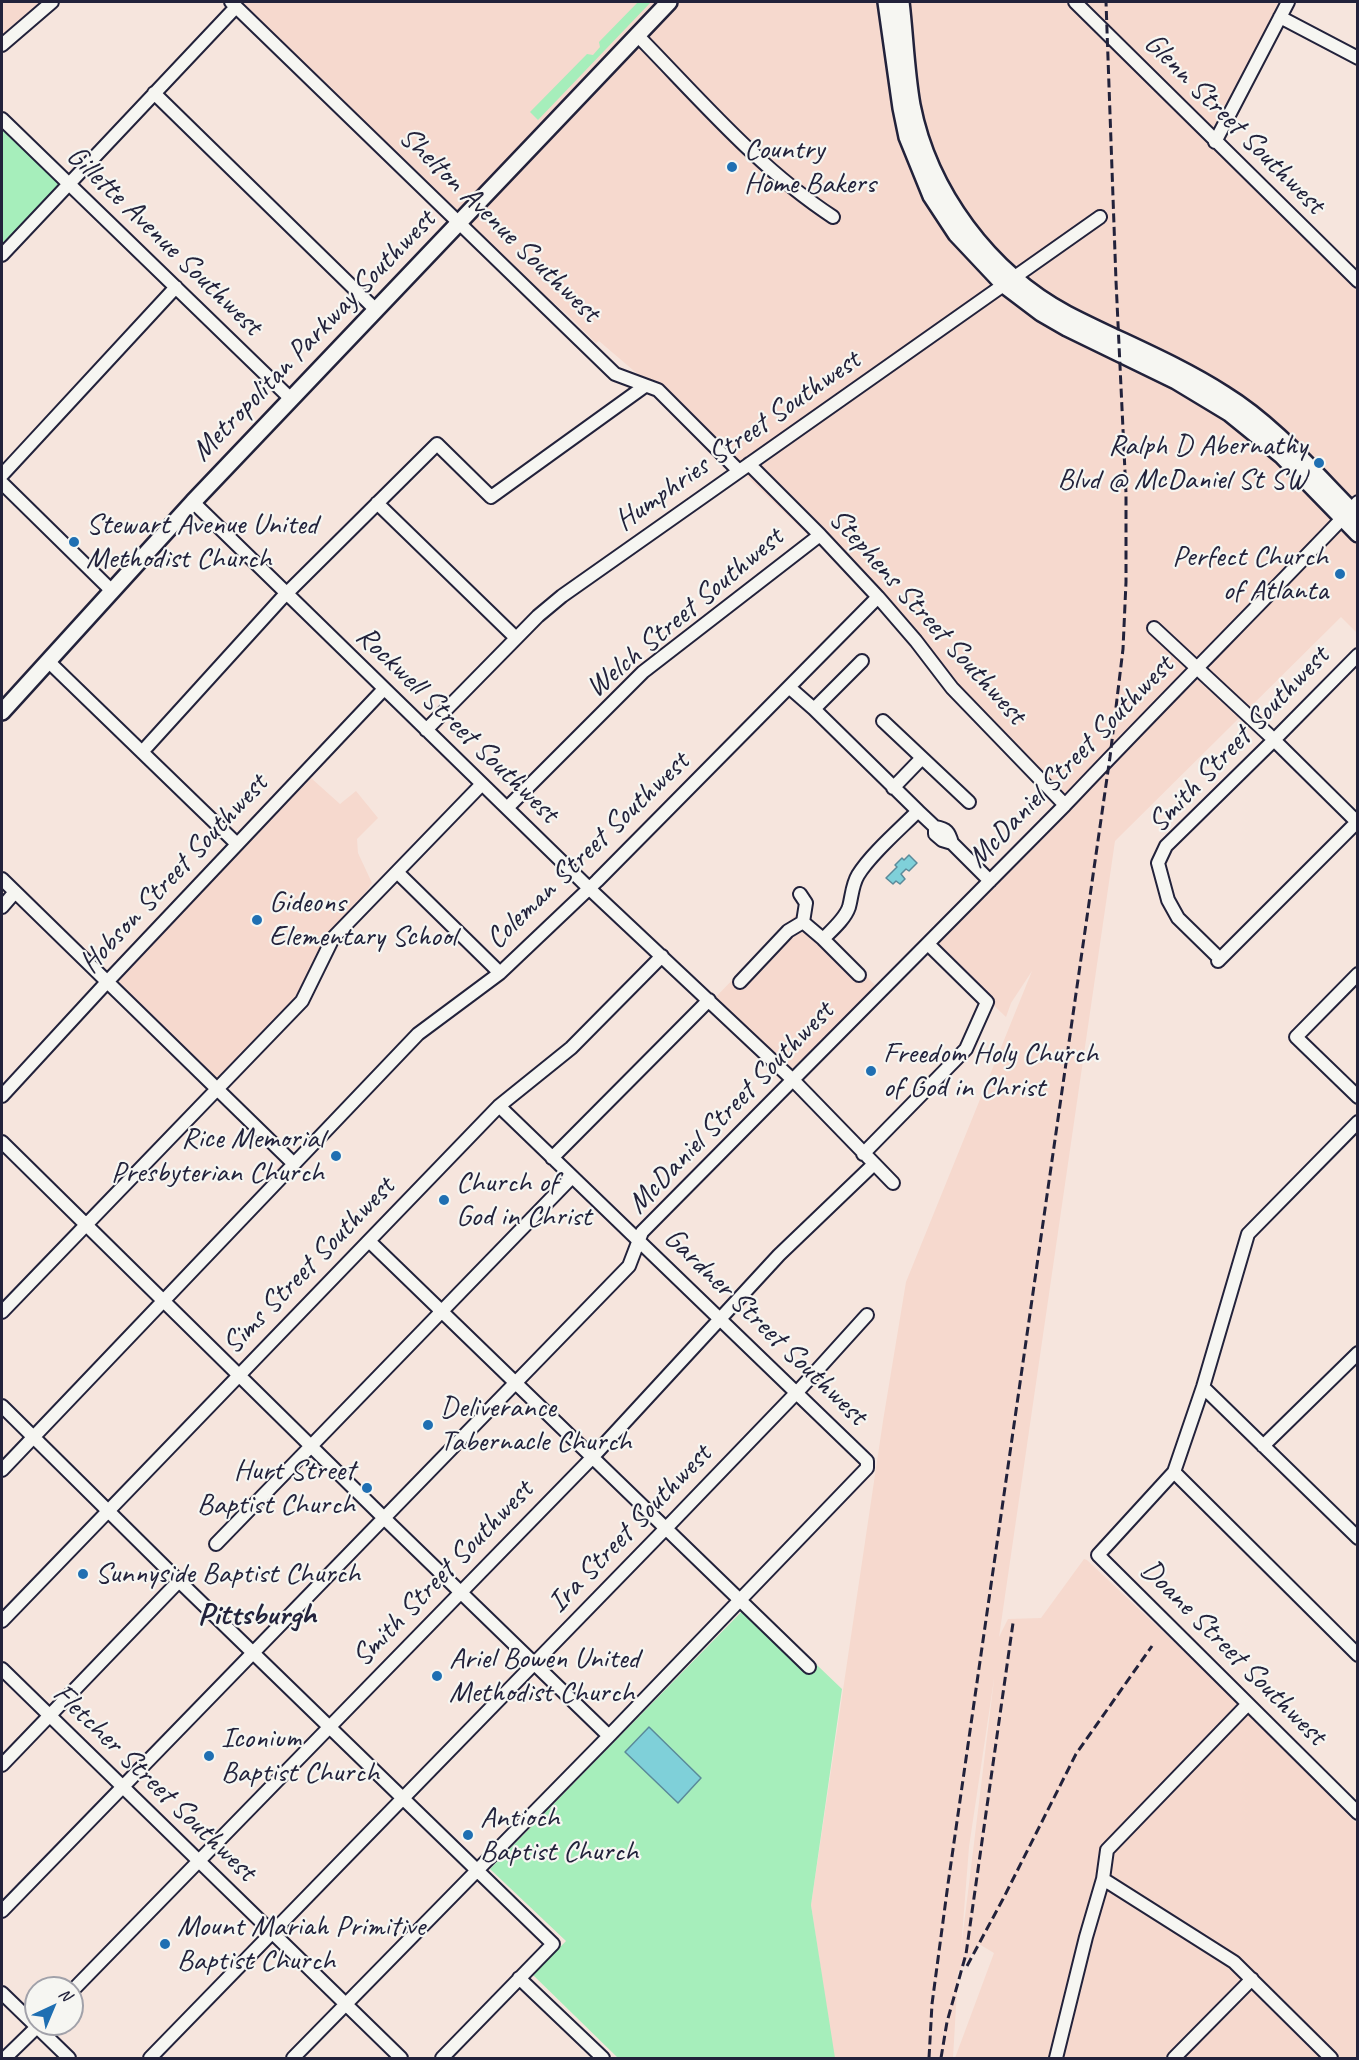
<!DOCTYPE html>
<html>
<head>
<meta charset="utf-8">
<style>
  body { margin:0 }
  #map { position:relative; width:1359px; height:2060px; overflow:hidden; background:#f6e5dd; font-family:Caveat,sans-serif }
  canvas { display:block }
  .frame { position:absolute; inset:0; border:3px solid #22223b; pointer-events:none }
  .north { position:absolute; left:24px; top:1976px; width:60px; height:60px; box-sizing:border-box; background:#f6f6f2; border:2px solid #a1a1a9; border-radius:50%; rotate:44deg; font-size:16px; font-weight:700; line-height:24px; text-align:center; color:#22223b }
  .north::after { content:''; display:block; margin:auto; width:21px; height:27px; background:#1f6fb2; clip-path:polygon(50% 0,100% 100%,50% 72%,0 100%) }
</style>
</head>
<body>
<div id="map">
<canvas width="1359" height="2060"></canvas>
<div class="frame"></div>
<div class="north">N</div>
</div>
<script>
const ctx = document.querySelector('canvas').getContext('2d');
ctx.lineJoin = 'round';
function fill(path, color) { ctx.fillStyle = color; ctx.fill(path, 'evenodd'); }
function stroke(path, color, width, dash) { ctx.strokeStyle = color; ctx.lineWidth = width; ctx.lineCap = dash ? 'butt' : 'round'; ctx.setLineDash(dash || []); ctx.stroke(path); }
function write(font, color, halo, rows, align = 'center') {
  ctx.font = font + ' Caveat,sans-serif'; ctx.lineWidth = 4.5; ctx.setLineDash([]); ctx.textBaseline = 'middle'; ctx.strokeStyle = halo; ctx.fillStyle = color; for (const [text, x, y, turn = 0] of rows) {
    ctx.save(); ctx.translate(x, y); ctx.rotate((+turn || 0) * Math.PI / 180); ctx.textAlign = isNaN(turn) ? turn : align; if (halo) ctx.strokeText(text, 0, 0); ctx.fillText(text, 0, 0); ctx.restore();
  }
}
fill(new Path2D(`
  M2 2H59L2 47Z
  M230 2H1283L1214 141 1357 283V633L1341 617 1115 841 999 1637 1008 1619 1041 1618 1084 1559 1087 1560 1233 1698 1357 1824V2058H955L994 1953 979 1944 958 1972 953 2058H834L811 1905 883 1421 906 1282 1032 971 1011 1003 1006 1017 925 940 1060 807 874 598 654 388 599 341 596 343 569 316 461 224ZM994 1679V1680L961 1949 969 1847Z
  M311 778 340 804 356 791 378 818 357 839 358 853 372 883 357 905 330 935 297 996 218 1080 115 979Z
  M800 910 879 989 790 1080 710 1003Z`), '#f6d9ce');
fill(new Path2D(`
  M638 2H651L538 120 530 112 587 54 593 55 600 47 599 42Z
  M2 119 68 184 2 255Z
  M751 1602 842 1689 811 1905 835 2058H618L533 1975 566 1941 490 1869Z`), '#a6eebb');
const water = new Path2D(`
  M909 855 917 863 909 871 906 869 901 874 905 879 900 884 896 881 893 884 886 878 897 867 895 865 902 858 904 860Z
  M649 1727 701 1778 678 1803 625 1752Z`);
fill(water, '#7fd0d9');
stroke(water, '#5a8a9a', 1.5);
const minor = new Path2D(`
  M231 2 615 374 658 390 739 471
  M1075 2 1358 281
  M1280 17 1358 58
  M637 35C699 98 758 168 833 217
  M2 45 52 2
  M154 93 376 310
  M2 119 291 399
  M1215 142 1288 2
  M2 255 236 7
  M749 464 820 535 878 597 916 641 952 688 1065 805
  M2 475 176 287
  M2 483 112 591
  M193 502 595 894 793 1080 893 1183
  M377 503 516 638
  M1154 628 1269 735 1358 823
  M48 661 237 844
  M790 688 814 709 918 811C900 829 871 854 858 875 852 885 852 896 849 907 845 919 832 930 823 939L803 922 806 903 800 894
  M814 709 862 661
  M883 721 969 802
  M426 730 538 616 562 596 1100 217
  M142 752 281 599 437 444 491 497 645 386
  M893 788 921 759
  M507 808 643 672 820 535
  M918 811 935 827
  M935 827V834L942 840 952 843 990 881
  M935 827C947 829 949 832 952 843
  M397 872 500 973
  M2 879 294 1164
  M2 907 15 892
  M823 939 859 975
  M1220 959 1178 918 1168 900 1158 863 1166 846 1274 740 1358 655
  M1218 961 1358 821
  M1358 974 1296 1037 1358 1097
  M740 982 788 931 803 922
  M2 1096 107 982 384 689
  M1358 1122 1248 1234 1203 1387 1174 1472 1098 1555 1358 1813
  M2 1142 384 1518 609 1736
  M863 1154 966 1049 987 1002 928 944
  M552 1158 709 1000
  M369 1241 809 1667
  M2 1312 302 1001 333 938 482 784
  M1203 1387 1358 1538
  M2 1406 179 1581 553 1944 442 2058
  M1263 1446 1358 1353
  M2 1470 418 1034 500 973 597 881 878 597
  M1174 1472 1358 1655
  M216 1544 572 1177
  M2 1621 499 1106 571 1048 662 956
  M2 1669 401 2058
  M2 1765 179 1581
  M1103 1879 1234 1962 1331 2058
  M2 1911 629 1266 642 1232 1065 805C1161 703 1261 604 1358 502
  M519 1978 603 2058
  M72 1991 588 1462 779 1255 874 1164
  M2 1993 69 2058
  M5 2058 40 2024
  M150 2058 672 1522 800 1389 867 1315
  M293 2058 609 1736 867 1468V1461L499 1106
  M1056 2058 1086 1937 1103 1879 1107 1850 1248 1704
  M1174 2058 1252 1979`);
const major = new Path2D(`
  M886 2 901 108 907 137 931 196 956 234 1004 285 1041 313 1067 328 1176 381 1229 413 1282 456 1358 534
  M901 2C905 36 906 71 912 105 929 192 989 272 1067 314 1119 341 1174 362 1224 394 1276 426 1315 474 1358 517
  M2 712 193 502 669 2`);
stroke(minor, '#22223b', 16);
stroke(major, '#22223b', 20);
stroke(minor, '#f6f6f2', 12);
stroke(major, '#f6f6f2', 15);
stroke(new Path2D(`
  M967 1966 1003 1899 1076 1754 1152 1646
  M929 2058 932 2004 948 1884 1110 757 1123 649 1126 582V493L1116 281 1106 2
  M941 2058 947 2022 966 1954 1013 1623`), '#22223b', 3, [9, 4.5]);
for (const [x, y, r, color] of [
  [732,167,6,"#1f6fb2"],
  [1319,463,6,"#1f6fb2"],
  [74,542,6,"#1f6fb2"],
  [1340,574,6,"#1f6fb2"],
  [257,920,6,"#1f6fb2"],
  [871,1071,6,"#1f6fb2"],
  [336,1156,6,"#1f6fb2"],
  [444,1200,6,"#1f6fb2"],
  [428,1425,6,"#1f6fb2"],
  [367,1488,6,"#1f6fb2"],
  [83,1574,6,"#1f6fb2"],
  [437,1676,6,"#1f6fb2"],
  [209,1756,6,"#1f6fb2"],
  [468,1835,6,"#1f6fb2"],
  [165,1944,6,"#1f6fb2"]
]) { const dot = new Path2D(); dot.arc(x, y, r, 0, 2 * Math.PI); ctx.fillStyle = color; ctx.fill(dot); stroke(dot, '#f6f6f2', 2); }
write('30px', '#22223b', '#f6f6f2', [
  ["Glenn Street Southwest",1234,124,45],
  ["Shelton Avenue Southwest",499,225,44],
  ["Gillette Avenue Southwest",164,241,44],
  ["Metropolitan Parkway Southwest",314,336,-46],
  ["Humphries Street Southwest",738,441,-35],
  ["Welch Street Southwest",685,613,-40],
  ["Stephens Street Southwest",927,617,48],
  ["Rockwell Street Southwest",457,725,44],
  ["Smith Street Southwest",1239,740,-46],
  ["McDaniel Street Southwest",1071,762,-46],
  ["Coleman Street Southwest",588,851,-44],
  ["Hobson Street Southwest",174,874,-47],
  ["McDaniel Street Southwest",731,1108,-46],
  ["Sims Street Southwest",309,1266,-46],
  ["Gardner Street Southwest",765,1327,44],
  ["Ira Street Southwest",630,1529,-46],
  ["Smith Street Southwest",443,1574,-46],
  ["Doane Street Southwest",1233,1653,45],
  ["Fletcher Street Southwest",154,1783,44]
]);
write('30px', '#22223b', '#f6f6f2', [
  ["Country",744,150],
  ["Home Bakers",744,184],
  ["Ralph D Abernathy",1307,446,"right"],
  ["Blvd @ McDaniel St SW",1307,480,"right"],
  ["Stewart Avenue United",86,525],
  ["Methodist Church",86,559],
  ["Perfect Church",1328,557,"right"],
  ["of Atlanta",1328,591,"right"],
  ["Gideons",269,903],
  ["Elementary School",269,937],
  ["Freedom Holy Church",883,1054],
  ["of God in Christ",883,1088],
  ["Rice Memorial",324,1139,"right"],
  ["Presbyterian Church",324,1173,"right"],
  ["Church of",456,1183],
  ["God in Christ",456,1217],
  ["Deliverance",440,1408],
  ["Tabernacle Church",440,1442],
  ["Hurt Street",355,1471,"right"],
  ["Baptist Church",355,1505,"right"],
  ["Sunnyside Baptist Church",95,1574],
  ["Ariel Bowen United",449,1659],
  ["Methodist Church",449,1693],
  ["Iconium",221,1739],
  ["Baptist Church",221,1773],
  ["Antioch",480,1818],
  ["Baptist Church",480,1852],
  ["Mount Mariah Primitive",177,1927],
  ["Baptist Church",177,1961]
], 'left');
write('bold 32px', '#22223b', '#f6f6f2', [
  ["Pittsburgh",257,1616]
]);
</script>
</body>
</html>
